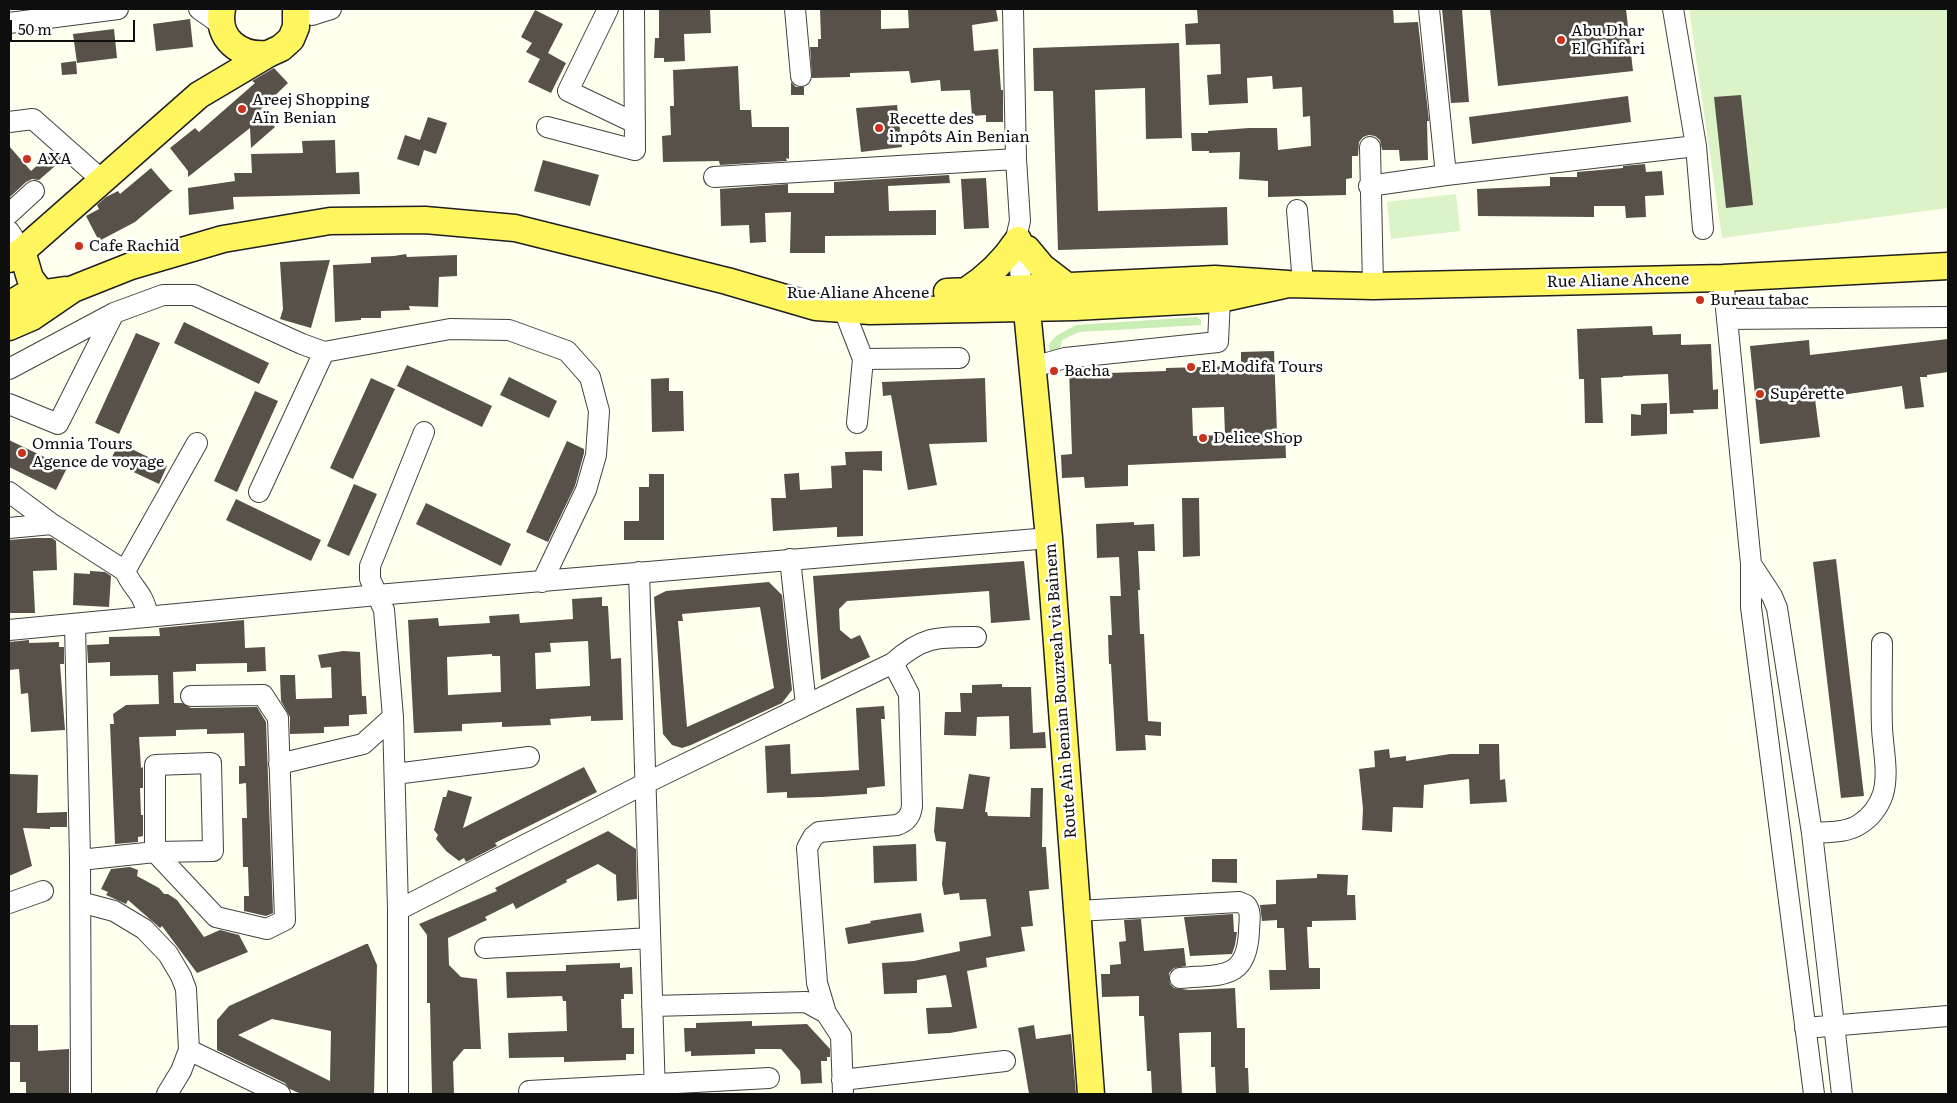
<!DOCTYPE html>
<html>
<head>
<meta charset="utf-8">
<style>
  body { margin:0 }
  #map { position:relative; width:1957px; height:1103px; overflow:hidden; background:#ffffef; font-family:Literata,serif }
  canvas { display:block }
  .frame { position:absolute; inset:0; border:10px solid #0e0e0e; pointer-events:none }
  .scale { position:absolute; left:10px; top:20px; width:125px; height:22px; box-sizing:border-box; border:2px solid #0e0e0e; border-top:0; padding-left:6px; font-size:15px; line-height:18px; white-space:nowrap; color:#0e0e0e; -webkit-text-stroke:4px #fff; paint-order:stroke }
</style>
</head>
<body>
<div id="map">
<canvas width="1957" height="1103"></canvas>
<div class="frame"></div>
<div class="scale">50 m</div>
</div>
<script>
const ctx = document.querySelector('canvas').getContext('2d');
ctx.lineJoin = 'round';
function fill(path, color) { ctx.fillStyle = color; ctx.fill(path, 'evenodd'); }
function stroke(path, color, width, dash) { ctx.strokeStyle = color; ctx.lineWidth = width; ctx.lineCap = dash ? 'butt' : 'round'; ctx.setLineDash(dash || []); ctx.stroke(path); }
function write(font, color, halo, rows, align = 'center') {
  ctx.font = font + ' Literata,serif'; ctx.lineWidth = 5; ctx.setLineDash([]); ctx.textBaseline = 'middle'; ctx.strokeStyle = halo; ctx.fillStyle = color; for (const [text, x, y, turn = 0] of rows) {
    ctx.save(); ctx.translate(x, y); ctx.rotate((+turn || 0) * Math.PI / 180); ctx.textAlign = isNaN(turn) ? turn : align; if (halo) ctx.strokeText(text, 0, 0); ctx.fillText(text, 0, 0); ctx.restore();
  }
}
fill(new Path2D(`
  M1197 317 1201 320V325L1079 332 1062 340 1059 354 1050 355 1049 344 1056 336 1076 325Z`), '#c8edb5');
fill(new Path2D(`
  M1689 9H1948V208L1722 238Z
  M1456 194 1460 231 1391 239 1387 202Z`), '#dcf3c8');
fill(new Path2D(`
  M659 9H710L711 33 684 34 685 61 664 62V58H654L655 38H659Z
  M820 9H881V29L909 28 908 9H996L998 21 972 25 974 51 998 49 1001 90H1003V122H986V115L972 116 970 90 941 91 940 80 911 83 909 71 850 73V77L812 78 810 47H818V39H821Z
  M1197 9H1339V10L1393 9 1394 23 1418 22 1429 121H1427L1428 160 1400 161 1399 150H1382L1380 140 1375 136 1369 135 1363 137 1359 142 1358 156H1352V178L1346 179V195L1268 197V181L1239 179 1240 152 1209 153V151H1192L1191 133H1208V131L1249 128H1277L1278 150 1311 146 1310 116 1303 117 1302 87 1273 89 1272 76 1247 78 1248 103 1209 105 1207 75 1221 74 1220 44 1186 45 1185 24 1198 23Z
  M1442 9H1462L1469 102 1451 103Z
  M1490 9H1626L1633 71 1498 86Z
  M535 10 563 24 548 53 566 63 551 93 528 82 540 59 526 52 532 43 521 37Z
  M190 19 193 47 156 51 153 24Z
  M114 29 117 58 77 63 73 34Z
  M1179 43 1182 138 1146 139 1145 88 1095 90 1098 211 1227 207 1228 245 1058 250 1053 91H1034L1033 48Z
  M76 61 77 74 62 75 61 63Z
  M738 66 740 110H751L752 127H789V159L786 158 787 161 720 165 719 161 663 162 662 136 671 135 670 106H674L673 70Z
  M274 68 288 83 260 110 275 127 251 148 250 128 188 177V171L170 148 195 128 199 132 255 83 252 81Z
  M791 82 796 87H804V95H791Z
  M1741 95 1753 205 1726 208 1714 97Z
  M1628 96 1631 122 1472 144 1469 117Z
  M897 105 902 147 861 152 856 108Z
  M428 117 447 123 436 154 424 150 419 166 397 159 405 135 420 140Z
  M335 140 336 173 359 172 360 194 233 197 234 209 189 215 188 188 235 181 234 173H252L251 154 303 153 302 141Z
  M9 146 31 171 52 152 62 160 39 180 32 179 26 182 9 198Z
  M543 160 599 175 590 206 534 191Z
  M1645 164 1646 172 1662 171 1664 195 1645 196 1646 217 1626 218 1625 206H1594V217L1478 216 1477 189 1550 186V177H1577V172L1623 168V166Z
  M151 168 170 190H173L135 222 99 241 86 216 99 209 97 205 106 197 118 191 120 194Z
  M949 175 950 183 888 186 889 211 936 210V235L825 236V253H790L791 212 765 213 766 242 750 243 749 225 721 226 720 189 788 184V193H834V182Z
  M986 178 989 228 964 229 961 179Z
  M406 254 407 257 457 255V276L439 277 438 307 409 306 410 310 381 311V318H361V320L335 322 333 265 371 263V257L394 256Z
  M330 260 311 328 280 319 283 309 280 262Z
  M184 322 269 363 259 384 174 343Z
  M1652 326 1653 335 1681 334V345L1711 344 1713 390 1718 389V409L1693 410 1694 413 1670 414 1668 374 1623 376V377L1601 378 1603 423H1585L1584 379H1579L1577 329Z
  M136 333 160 343 119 434 95 423Z
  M1948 339V372L1927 375V377H1920L1924 407 1905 409 1902 386 1815 399 1820 437 1760 444 1750 346 1809 340 1810 355Z
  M1274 351 1277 433H1285L1286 458 1128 465V486L1085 488 1084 477 1062 478 1061 455 1072 454 1069 369 1091 367V373H1109L1166 371V368L1241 366V352ZM1224 407 1225 435 1193 436 1192 408Z
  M407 365 492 406 482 427 397 386Z
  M509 377 557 401 549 418 500 395Z
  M371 378 395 389 353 479 330 468Z
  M669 378V391H683L684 431 652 432 651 379Z
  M985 378 987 442 929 444 937 485 908 490 891 395 883 396 882 382Z
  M255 391 278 401 237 492 214 481Z
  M1667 403V434L1631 436V414L1641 415V404Z
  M9 440 67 468 56 490 9 467Z
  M567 441 584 449V453L575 486 548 542 526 532Z
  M119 443 167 466 159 484 110 461Z
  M882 451V471L863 470V536L837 537V527L773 531 771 498H786L784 474 799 473 800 490 832 488 831 466 846 465 845 452Z
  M649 474H664V540H624V521H639V487H649Z
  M354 484 377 494 349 556 327 546Z
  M1182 498H1199L1200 556 1183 557Z
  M236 499 321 540 311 561 226 520Z
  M426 503 511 544 501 566 416 524Z
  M1134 522V525L1154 524 1155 551H1138L1140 590H1138L1140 634H1144L1148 721 1161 722V736L1145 735 1146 750 1116 751 1111 664H1109L1108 635H1112L1110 596H1121L1119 557 1097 558 1096 524Z
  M34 538H52L56 541 57 570 33 571 35 613H9V540Z
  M1836 559 1864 796 1841 798 1813 562Z
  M1024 561 1030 620 991 623 989 591 847 601 839 609 840 630 851 639 860 635 870 657 821 680 813 576Z
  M90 571 105 572 111 576 109 607 73 605 74 573 90 574Z
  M769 582 782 595 792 690 782 703 691 745 682 748 672 745 663 734 654 597 666 591ZM760 607 774 688 687 727 678 621H683L682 614Z
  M602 597V606H608L611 659 621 658 623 720 591 721V716L550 719 551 725 502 727V722L462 724V731L414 733 408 620 438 618 439 626 490 623 489 616 519 614 520 623 573 619 572 599ZM588 641 590 686 536 689 535 653 551 652 550 643ZM492 654V656H500L501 692 448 695 447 657Z
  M244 620 245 648 265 647 266 671 247 672V663L196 664V671L173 672 174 703H182L191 708 257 707 266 722 273 913 266 916 244 911V896H249L248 867H243L242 818H247L246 783 239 784V766H245L244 733 207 734V729L176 730V736L139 737 141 768 143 767V788H140L141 815H143V836L138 837V842L115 844 110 724H114L113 714 126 705 159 704 158 675 110 676V662L88 663 87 645 109 644V637L160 636 159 628Z
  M29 640V643L59 642V647H64V664H60L65 730 31 732 28 693 21 694 19 669 9 670V642Z
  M343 651 360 652 362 696H366L367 714 349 715V726L324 727V733L290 734V717L281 701 280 675H295L296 699 332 698 331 667 321 668 318 655Z
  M1002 684V687H1031L1033 733 1045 732 1046 748 1010 749 1009 716 977 717 976 736 944 735 945 712H961L960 693H972V685Z
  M884 706 885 719H881L885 786 867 788V794L822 797 787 798V792L767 793 765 746 790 744 791 774 859 770 856 708Z
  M1479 744H1499L1500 780 1505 779 1507 802 1470 804 1469 779 1424 785 1423 808 1393 807 1392 832 1362 830 1363 809 1359 769 1375 767 1374 751 1389 749 1390 758 1406 756V761L1450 754H1479Z
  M584 767 597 792 495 843 497 846 466 862 464 858 459 861 446 851 436 839 438 835 434 830 443 797H446L448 790 472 797 463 828Z
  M9 774 38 775 37 813 67 812V827H50V829L23 828 32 866 9 876Z
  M969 774 990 777 985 812H987L988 816 1030 817 1031 788H1043L1042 847H1046L1049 889 1029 891 1033 926 1021 927 1025 951 986 958 987 967 967 971 977 1028 950 1033 928 1034 926 1008 952 1007 946 975 917 980V993L884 994 882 963 914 961 960 951 959 942 991 936 986 899 960 900 959 893 944 895 942 884 946 842 936 841 934 831 936 807 963 809Z
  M608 831 636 849 637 899 617 901 616 875 598 864 566 880 567 882 516 909 513 903 485 917 487 920 448 938 449 965 461 977 477 979 481 1049H464L453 1062 454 1094H432L430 1003H427V935L419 924 497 891 495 888Z
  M916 844 917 881 874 883 873 846Z
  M1212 859H1237V883L1212 882Z
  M130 867 138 870 137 876 159 888 164 894H168L177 900 204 937 220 930 239 935 248 952 197 973 162 926 160 928 128 900 126 904 106 895 108 892 101 889 111 869Z
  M1317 874 1348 875 1347 895H1355L1356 920 1312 921V927H1307L1309 968H1320V989L1270 990 1269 970H1286L1284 928H1277V920L1262 921 1260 905 1276 904V880L1317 878Z
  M921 913 924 932 848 944 845 928 871 923 870 921Z
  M1233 914 1234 932H1237L1235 945 1232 954 1190 956 1184 917Z
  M1141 919 1144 951 1184 948 1186 966 1174 968 1169 973 1170 984 1174 988 1189 990 1235 988 1237 1028H1245V1068H1248L1249 1094H1216L1215 1067H1211V1032L1179 1033 1182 1094H1152L1151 1071H1147L1144 1016H1139V996L1102 997 1101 974H1110V965L1121 964 1119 942 1126 941 1124 920Z
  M366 944H368L377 965 374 1094H301L290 1089 285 1083 217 1050V1020L229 1006ZM272 1019 331 1031 330 1081 238 1035Z
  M620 963V968L632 967 633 994H624V999H621L622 1028H634V1054H626V1060L564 1062V1057L509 1058 508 1033 567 1031 566 1001H563L562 996 507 998 506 972 566 971V965Z
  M752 1021V1026L807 1024 830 1049V1057H827V1061H821L822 1083 801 1084 800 1071 781 1049H755V1054L691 1056V1051L685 1052 684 1028H696V1023Z
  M9 1025H38V1051L69 1049V1094H26V1082H20V1062H9Z
  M1034 1025 1036 1039 1071 1034 1076 1094H1029L1018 1028Z`), '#585149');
const minor = new Path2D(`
  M199 9 216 21 224 32
  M608 9 568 91 635 123
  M795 9 801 76
  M1013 9 1016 159 1020 221 1017 234 1021 280 1025 289
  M1673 9 1696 146 1703 229
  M312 15 331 9
  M9 23 118 9
  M9 122 33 119 103 181
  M547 127 635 150 634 9
  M1370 147 1373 286
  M1446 175 1696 146
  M714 177 1016 159
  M1369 186 1446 175 1429 9
  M1297 210 1303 284
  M9 214 34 191
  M9 231 22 251
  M1723 278 1751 564V607L1814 1094
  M844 310 863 359 857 423
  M1727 319 1948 317
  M863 359 959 358
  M1033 367 1065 358 1218 342 1220 299
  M9 369 114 313 163 295H194L302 344 324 352 450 329 509 330 567 351 590 377 599 411 596 455 586 490 542 582
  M9 404 58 424 114 313
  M9 492 52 524 125 571C133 590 143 591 148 616
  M259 492 324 352
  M9 528 52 524
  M790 559 806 705
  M1751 564 1772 596 1777 608 1812 833 1842 1094
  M125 571 197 443
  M639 572 655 1094
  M75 624 80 860 81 1094
  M9 630 377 595 1049 538
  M893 663C923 636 938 637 976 637
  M279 764 363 744 393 717
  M395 774 529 757
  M1812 833C1828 832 1847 833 1860 824 1871 817 1879 806 1883 794 1889 773 1883 749 1882 728 1881 700 1882 671 1882 643
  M80 860 155 852 213 851 211 763 155 765V852L216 917 267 929 285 920 278 718 263 695 191 696
  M80 902 114 911 144 929 168 954 181 976 186 989 189 1050 181 1071 167 1094
  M9 903 43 891
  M398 910 646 783 893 663 909 694 912 806C911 816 906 822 897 825L819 832 813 837 807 848 817 983 826 1013
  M1077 911 1239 902 1246 905C1252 912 1249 923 1249 931 1247 981 1221 974 1180 978
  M485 948 650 938
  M652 1006 806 1002 826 1013 841 1036 843 1094
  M1805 1028 1948 1016
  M189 1050 280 1094
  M842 1080 1005 1061
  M529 1091 769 1078
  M398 1094V910L393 717 384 610 370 579V566L424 432`);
const major = new Path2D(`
  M222 9C216 39 240 57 268 54
  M1027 249 1042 267 1068 287
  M22 251 30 278 42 294
  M9 259 22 251 199 95 268 54 281 48 291 39 296 27V9
  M1025 290 1049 538 1091 1094
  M966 291C988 277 1004 261 1018 240
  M947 292 1215 279 1288 284 1373 286 1723 278 1948 266
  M9 305 24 296 65 290
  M9 327 32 317 73 289 131 266 223 239 330 221 425 220 515 228 727 281 816 307 870 311 1075 307 1220 299 1288 284`);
stroke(minor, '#414141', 22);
stroke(major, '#1f1f1f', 29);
stroke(minor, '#fff', 20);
stroke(major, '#fff55f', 26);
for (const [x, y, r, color] of [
  [1561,40,5,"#c9321b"],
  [242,109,5,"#c9321b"],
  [879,128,5,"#c9321b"],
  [27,159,5,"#c9321b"],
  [79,246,5,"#c9321b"],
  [1700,300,5,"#c9321b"],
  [1191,367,5,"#c9321b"],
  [1054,371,5,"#c9321b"],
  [1760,394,5,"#c9321b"],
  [1203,438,5,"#c9321b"],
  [22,453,5,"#c9321b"]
]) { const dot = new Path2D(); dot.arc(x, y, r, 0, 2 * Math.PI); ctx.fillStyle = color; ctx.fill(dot); stroke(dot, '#fff', 2); }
write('16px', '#0e0e0e', '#fff', [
  ["Abu Dhar",1571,31],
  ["El Ghifari",1571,49],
  ["Areej Shopping",252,100],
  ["Aïn Benian",252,118],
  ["Recette des",889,119],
  ["impôts Ain Benian",889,137],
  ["AXA",37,159],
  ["Cafe Rachid",89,246],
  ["Bureau tabac",1710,300],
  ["El Modifa Tours",1201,367],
  ["Bacha",1064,371],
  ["Supérette",1770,394],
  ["Delice Shop",1213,438],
  ["Omnia Tours",32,444],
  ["Agence de voyage",32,462]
], 'left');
write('16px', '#0e0e0e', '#fff', [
  ["Rue Aliane Ahcene",1618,281,-1],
  ["Rue Aliane Ahcene",858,293],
  ["Route Ain benian Bouzreah via Bainem",1061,691,-94]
]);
</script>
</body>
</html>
